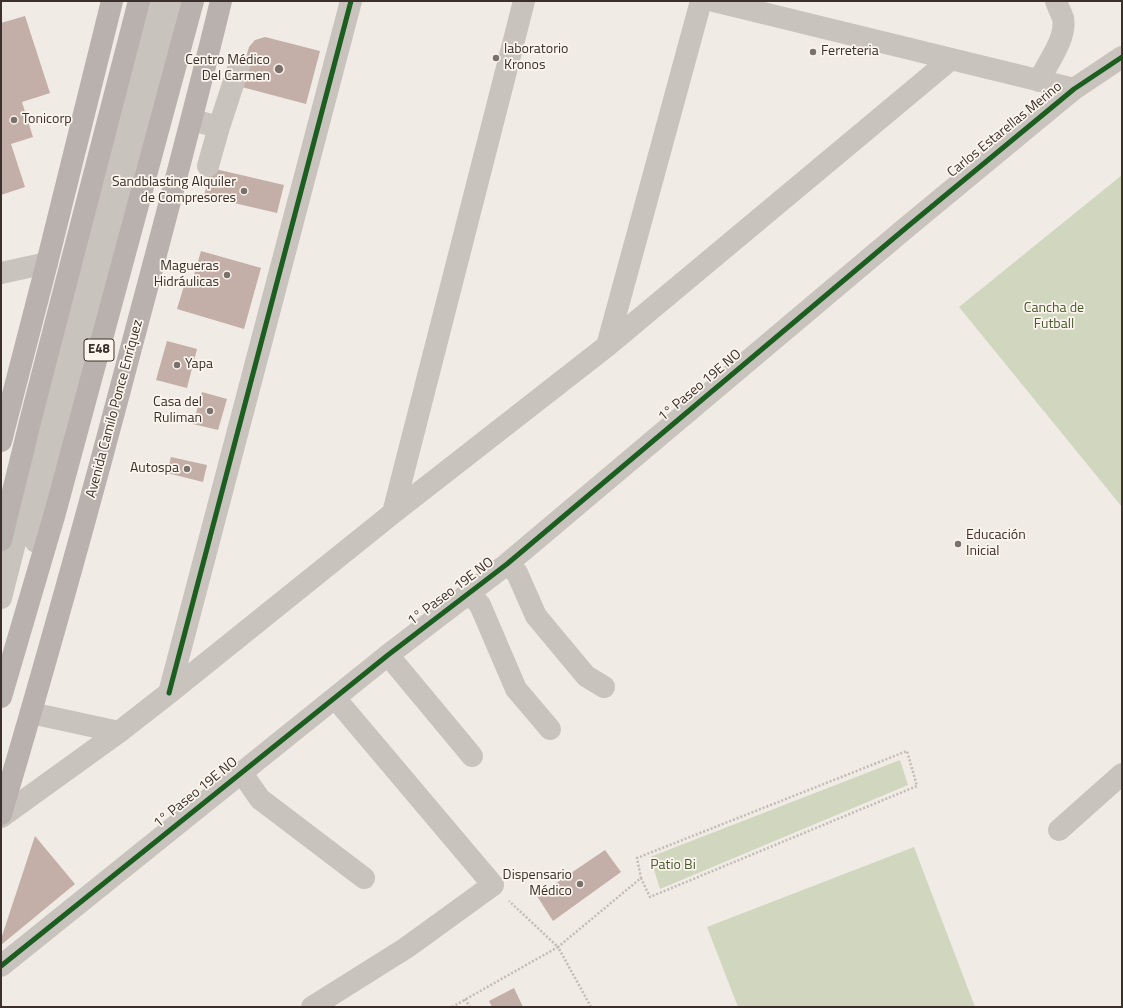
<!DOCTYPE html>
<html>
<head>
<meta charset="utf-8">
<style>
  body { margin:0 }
  #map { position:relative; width:1123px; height:1008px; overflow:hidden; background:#f0ebe5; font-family:"Titillium Web",sans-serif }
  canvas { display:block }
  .frame { position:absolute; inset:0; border:2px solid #3b302b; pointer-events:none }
</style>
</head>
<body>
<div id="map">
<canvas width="1123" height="1008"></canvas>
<div class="frame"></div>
</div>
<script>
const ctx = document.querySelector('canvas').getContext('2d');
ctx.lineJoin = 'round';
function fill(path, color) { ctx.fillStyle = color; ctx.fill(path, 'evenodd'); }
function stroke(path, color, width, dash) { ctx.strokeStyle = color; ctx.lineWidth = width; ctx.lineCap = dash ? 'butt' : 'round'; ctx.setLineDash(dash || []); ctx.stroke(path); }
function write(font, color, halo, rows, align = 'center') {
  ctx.font = font + ' "Titillium Web",sans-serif'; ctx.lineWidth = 3.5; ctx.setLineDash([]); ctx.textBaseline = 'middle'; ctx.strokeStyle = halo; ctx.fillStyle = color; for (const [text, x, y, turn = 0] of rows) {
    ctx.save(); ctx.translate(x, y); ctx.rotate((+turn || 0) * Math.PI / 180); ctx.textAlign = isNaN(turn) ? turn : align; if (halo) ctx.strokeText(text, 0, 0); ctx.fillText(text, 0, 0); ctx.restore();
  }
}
fill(new Path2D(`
  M1122 175V507L959 307Z
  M900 760 908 785 660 889 650 857Z
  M914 847 975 1007H738L707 927Z`), '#d1d6bf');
fill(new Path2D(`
  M25 16 50 93 22 102 33 137 11 144 25 187 1 195V23Z
  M265 37 320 51 306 104 238 86 249 47 255 40Z
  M211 168 284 185 277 213 204 196Z
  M201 251 261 268 244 329 177 309 186 279 192 282Z
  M167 341 197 349 187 388 156 380Z
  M202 392 227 399 218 430 193 424Z
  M171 457 207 465 203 482 167 473Z
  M35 836 75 884 1 945V939Z
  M605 850 621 872 553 921 537 896Z
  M514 988 523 1007H492L489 1001Z`), '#c3afa7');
stroke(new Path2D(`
  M465 999 470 1007
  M452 1007 558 947 509 901
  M591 1007 558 947 641 878 637 858 907 751 917 786 650 897 641 878`), '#c2bbb6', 2.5, [2, 2]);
stroke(new Path2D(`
  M714 1 1074 89
  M1039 81C1047 63 1067 39 1063 18 1061 13 1058 7 1056 1
  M192 120 219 127 239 66
  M208 166 219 127
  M1 273 47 263
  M607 346 701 1
  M393 513 524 1
  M36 542 82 367 174 1
  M507 564 517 573 536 616 586 676 604 687
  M469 593 480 605 516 689 550 729
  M1 598 42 436 158 1
  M388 655 472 756
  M169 693 351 1
  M31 713 119 732
  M241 772 260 799 364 878
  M1 817 119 732 169 693 393 513 607 346 951 59
  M1059 830 1122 774
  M1 966 388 655 507 564 907 227 1074 89 1122 57
  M312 1007 406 948 493 885 335 698`), '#c9c3be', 22);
stroke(new Path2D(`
  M1 441 47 263 112 1
  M1 540 32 414 139 1
  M1 697 55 513 193 1
  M1 814C48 656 92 497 134 337 164 225 194 113 221 1`), '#b8b1ad', 22);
stroke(new Path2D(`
  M169 693 351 1
  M1 966 388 655 507 564 907 227 1074 89 1122 57`), '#1b5e20', 5);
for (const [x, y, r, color] of [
  [813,52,4,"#7a716c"],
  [496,58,4,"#7a716c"],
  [279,69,5,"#7a716c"],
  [14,120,4,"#7a716c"],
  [244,191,4,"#7a716c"],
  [227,275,4,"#7a716c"],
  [177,365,4,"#7a716c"],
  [210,411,4,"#7a716c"],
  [187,469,4,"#7a716c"],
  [958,544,4,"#7a716c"],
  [580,884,4,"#7a716c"]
]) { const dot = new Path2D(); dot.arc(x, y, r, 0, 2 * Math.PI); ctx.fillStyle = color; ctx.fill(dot); stroke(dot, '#fbf5ee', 1.5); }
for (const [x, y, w] of [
  [99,350,30]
]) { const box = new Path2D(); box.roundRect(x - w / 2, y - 11, w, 22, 3); ctx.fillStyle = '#fbf5ee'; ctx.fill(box); stroke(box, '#3b302b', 1); }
write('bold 13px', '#3b302b', null, [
  ["E48",99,350]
]);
write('14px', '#3b302b', '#fbf5ee', [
  ["laboratorio",504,50,"left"],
  ["Kronos",504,66,"left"],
  ["Ferreteria",821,52,"left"],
  ["Centro Médico",270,61],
  ["Del Carmen",270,77],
  ["Tonicorp",22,120,"left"],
  ["Sandblasting Alquiler",236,183],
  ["de Compresores",236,199],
  ["Magueras",219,267],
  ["Hidráulicas",219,283],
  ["Yapa",185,365,"left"],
  ["Casa del",202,403],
  ["Ruliman",202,419],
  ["Autospa",179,469],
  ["Educación",966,536,"left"],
  ["Inicial",966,552,"left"],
  ["Dispensario",572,876],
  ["Médico",572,892]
], 'right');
write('14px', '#3b302b', '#fbf5ee', [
  ["Carlos Estarellas Merino",1005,130,-39],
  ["1° Paseo 19E NO",700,386,-40],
  ["Avenida Camilo Ponce Enríquez",115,409,-75],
  ["1° Paseo 19E NO",451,592,-37],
  ["1° Paseo 19E NO",196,793,-39]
]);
write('14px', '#4a5a2e', '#fbf5ee', [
  ["Cancha de",1054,309],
  ["Futball",1054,325],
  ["Patio Bi",673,866]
]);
</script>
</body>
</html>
